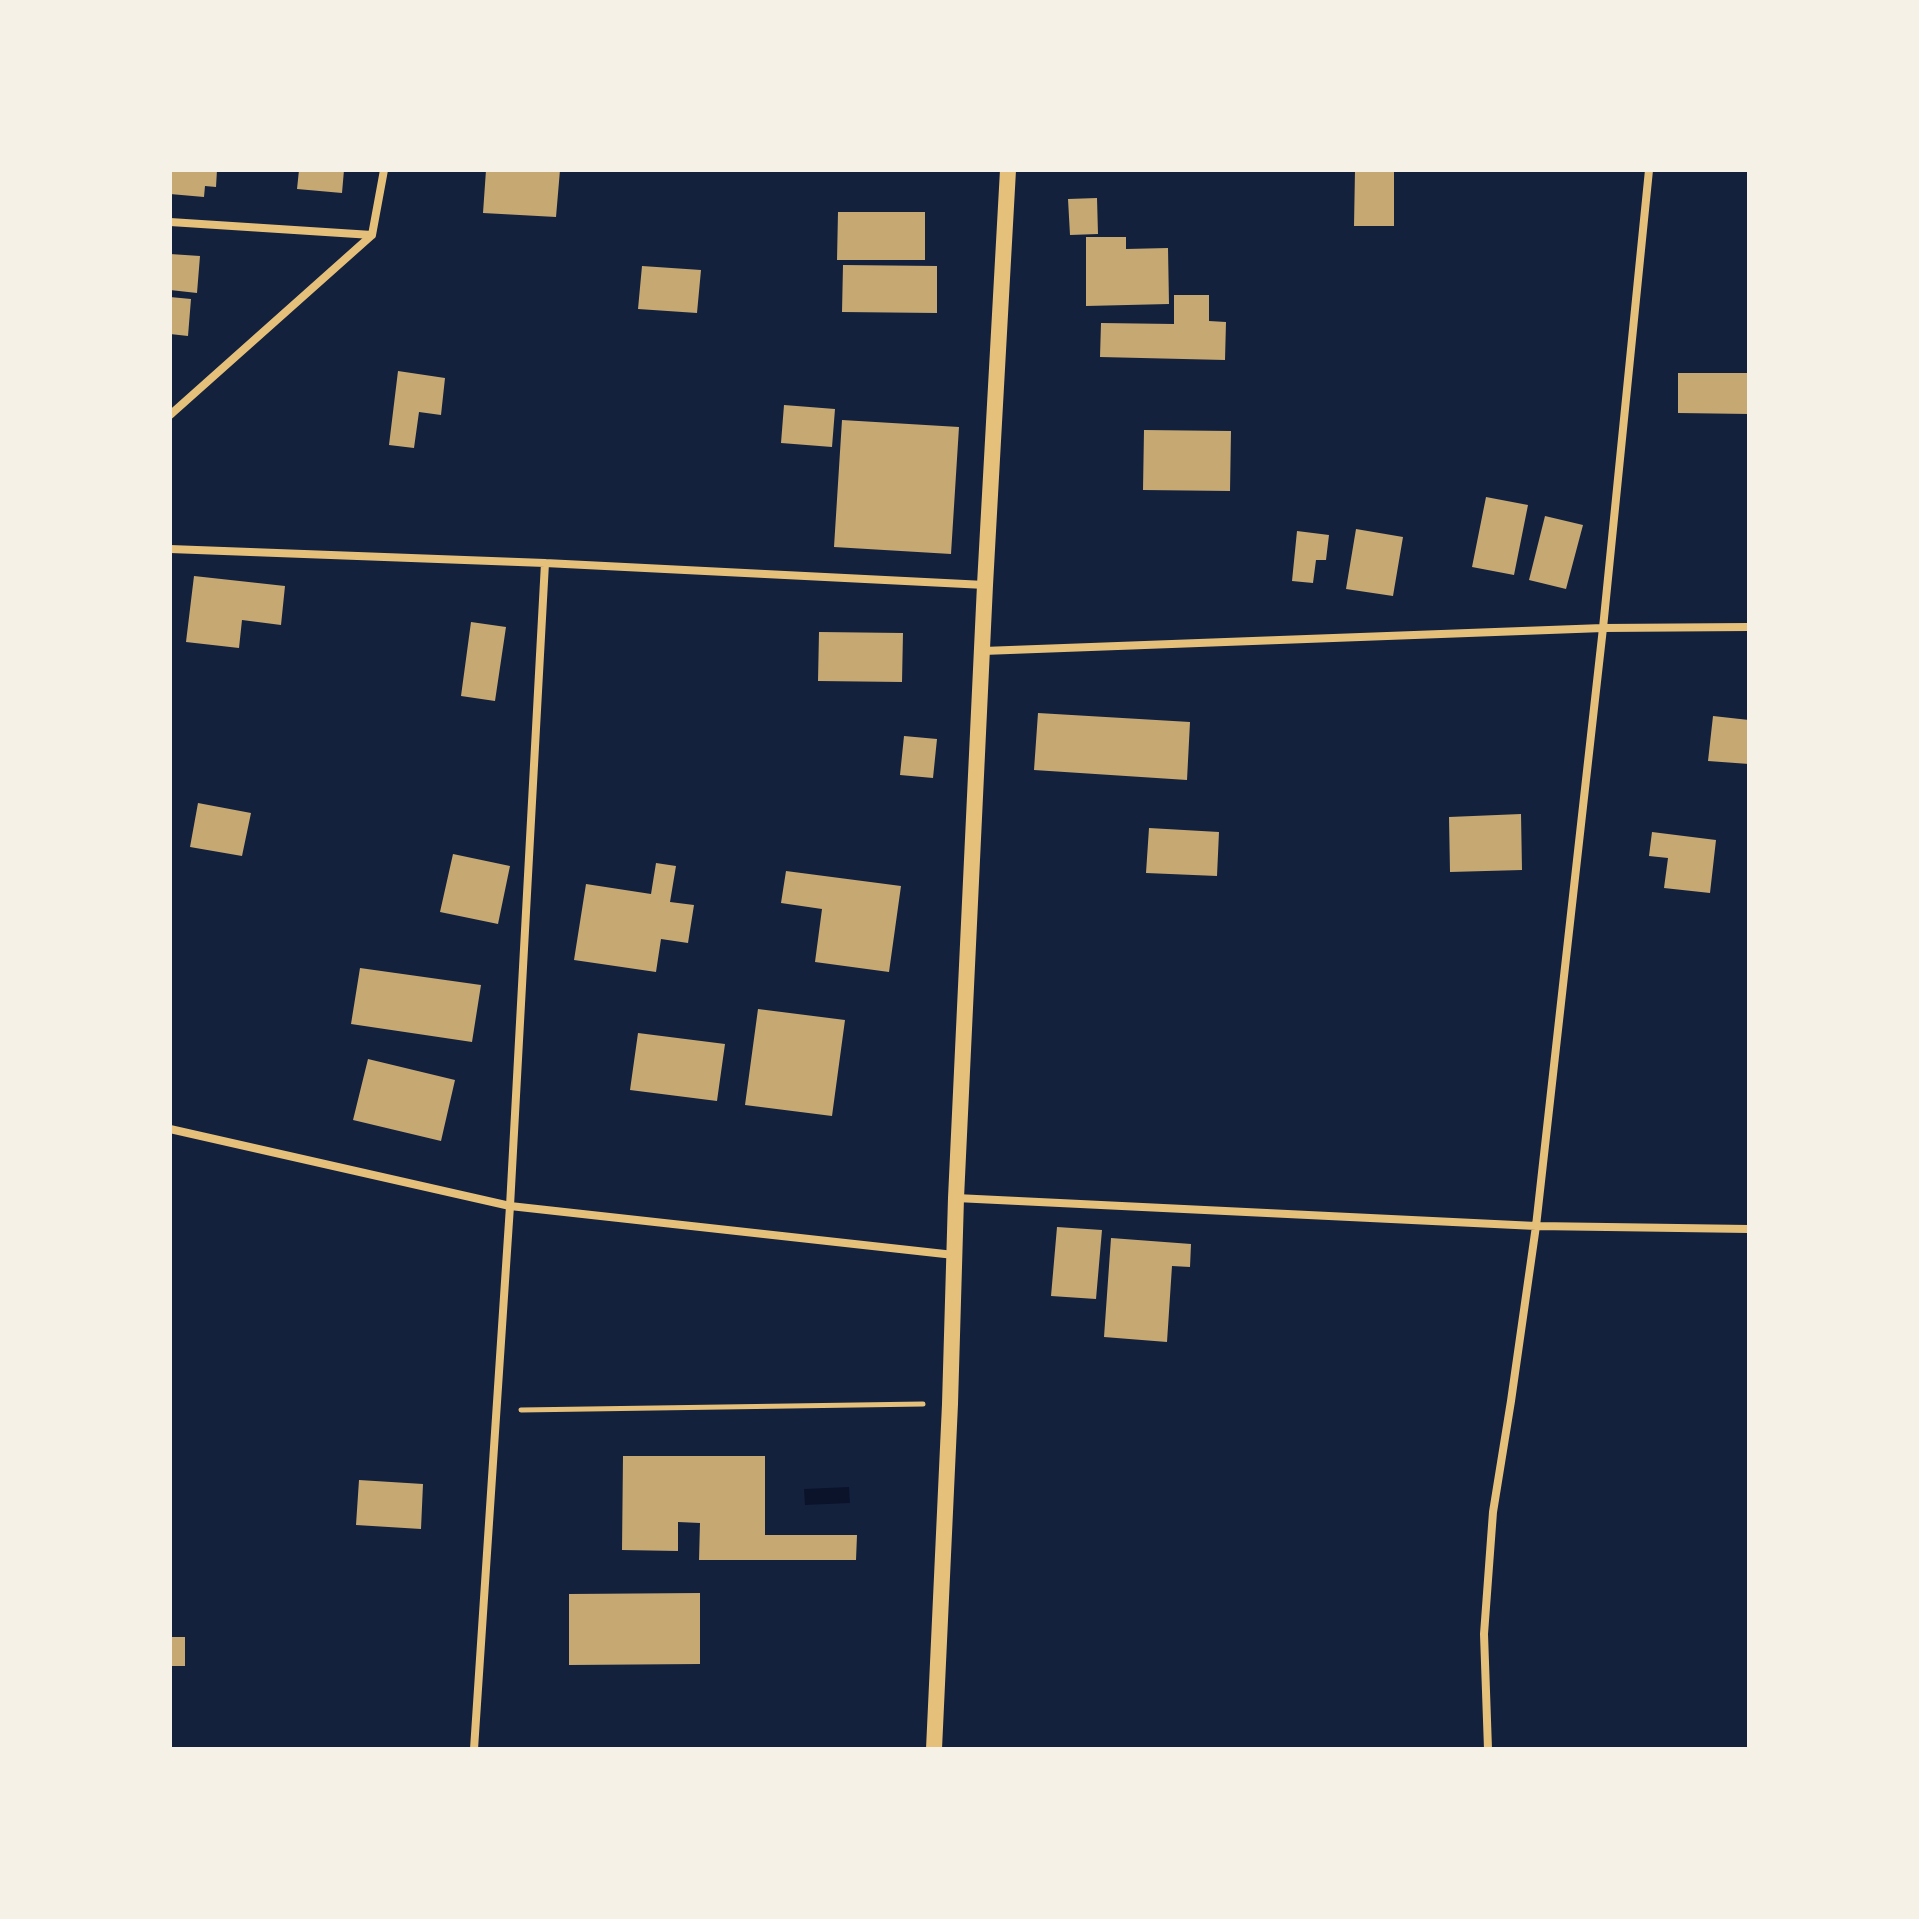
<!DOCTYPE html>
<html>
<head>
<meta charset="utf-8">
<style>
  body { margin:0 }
  #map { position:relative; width:1919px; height:1919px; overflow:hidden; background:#14213d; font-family:Signika,sans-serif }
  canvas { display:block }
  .frame { position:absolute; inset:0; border:172px solid #f6f1e7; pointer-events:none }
</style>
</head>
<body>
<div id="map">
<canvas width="1919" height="1919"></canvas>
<div class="frame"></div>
</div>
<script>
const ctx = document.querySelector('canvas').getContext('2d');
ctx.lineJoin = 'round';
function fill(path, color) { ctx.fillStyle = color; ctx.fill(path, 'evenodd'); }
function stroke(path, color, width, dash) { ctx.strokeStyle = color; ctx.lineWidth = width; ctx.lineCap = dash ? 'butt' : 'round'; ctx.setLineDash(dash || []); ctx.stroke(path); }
fill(new Path2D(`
  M849 1487 850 1503 805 1505 804 1489Z`), '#0b132b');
fill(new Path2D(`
  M170 170H217L216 187 205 186 204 197 170 194Z
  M299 170H344L342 193 297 189Z
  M486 170H560L556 217 483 213Z
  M1355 170H1394V226H1354Z
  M1097 198 1098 234 1070 235 1068 199Z
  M838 212H925V260H837Z
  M1086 237H1126V249L1168 248 1169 304 1086 306Z
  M170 254 200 256 197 293 170 290Z
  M843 265 937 266V313L842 312Z
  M642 266 701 270 697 313 638 309Z
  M1174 295H1209V321L1226 322 1225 360 1100 357 1101 323 1174 324Z
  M170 297 191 299 188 336 170 334Z
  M398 371 445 378 441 415 419 412 414 448 389 445Z
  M1678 373H1749V414L1678 413Z
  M784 405 835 409 832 447 781 443Z
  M842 420 959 427 951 554 834 547Z
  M1144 430 1231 431 1230 491 1143 490Z
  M1486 497 1528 505 1514 575 1472 567Z
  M1545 516 1583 525 1566 589 1529 580Z
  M1356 529 1403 537 1393 596 1346 589Z
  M1297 531 1329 535 1326 560H1316L1313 583 1292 581Z
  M194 576 285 586 281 625 242 620 239 648 186 642Z
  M471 622 506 627 495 701 461 696Z
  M819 632 903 633 902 682 818 681Z
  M1038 713 1190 722 1187 780 1034 770Z
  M1713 716 1749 720V764L1708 761Z
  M904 736 937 739 933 778 900 775Z
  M198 803 251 813 242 856 190 847Z
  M1521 814 1522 870 1450 872 1449 817Z
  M1149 828 1219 832 1217 876 1146 873Z
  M1652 832 1716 840 1710 893 1664 888 1668 858 1649 856Z
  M453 854 510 866 498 924 440 912Z
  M656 863 676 866 670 902 694 905 688 943 661 939 656 972 574 960 586 884 651 894Z
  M786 871 901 886 889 972 815 962 822 909 781 903Z
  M360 968 481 985 472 1042 351 1024Z
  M758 1009 845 1020 832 1116 745 1105Z
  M638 1033 725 1044 717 1101 630 1090Z
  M368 1059 455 1080 441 1141 353 1120Z
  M1057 1227 1102 1230 1096 1299 1051 1296Z
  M1111 1238 1191 1244 1190 1267 1172 1266 1167 1342 1104 1337Z
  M623 1456H765V1535H857L856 1560H699L700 1523 678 1522V1551L622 1550Z
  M359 1480 423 1484 421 1529 356 1525Z
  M700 1593V1664L569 1665V1594Z
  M170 1637H185V1666H170Z`), '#c6a872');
stroke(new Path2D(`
  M521 1410 923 1404`), '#e5c07b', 5);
stroke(new Path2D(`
  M170 222 372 235
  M170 415 372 235 384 170
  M170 549 545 563 985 585
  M983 651 1603 628 1749 627
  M170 1129 510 1206 954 1255
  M956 1198 1536 1226 1749 1229
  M474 1749 510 1206 545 563
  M1488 1749 1484 1634 1493 1512 1511 1401 1536 1226 1603 628 1649 170`), '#e5c07b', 8);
stroke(new Path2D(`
  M934 1749 950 1404 956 1198 985 585 1008 170`), '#e5c07b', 16);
</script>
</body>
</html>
